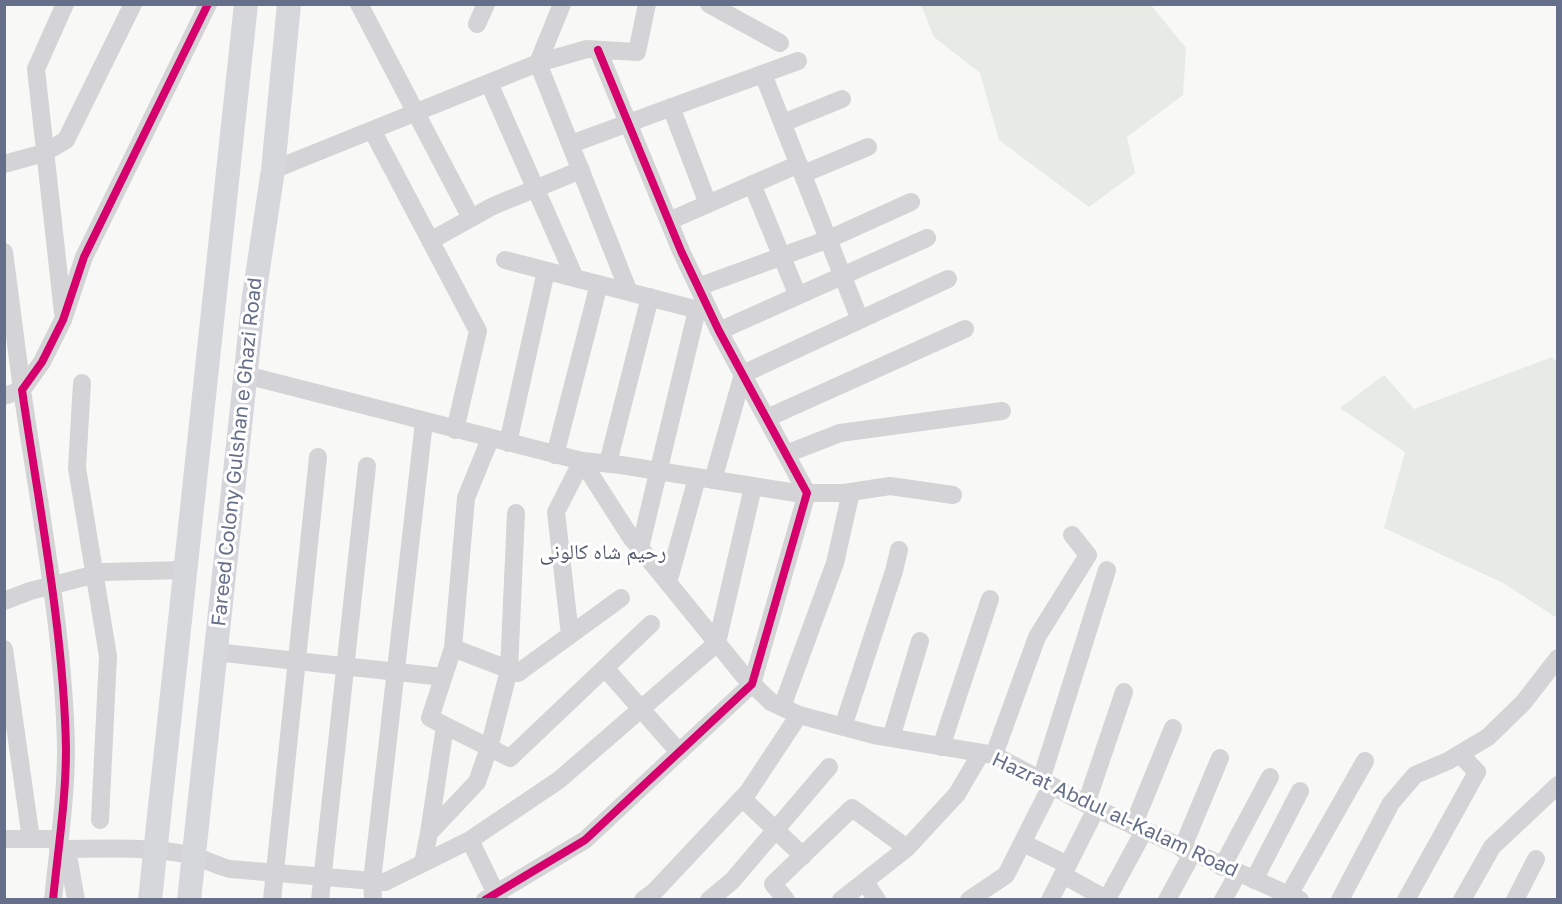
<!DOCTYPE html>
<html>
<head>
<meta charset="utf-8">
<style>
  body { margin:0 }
  #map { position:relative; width:1562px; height:904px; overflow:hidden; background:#f8f8f7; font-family:"Golos Text",sans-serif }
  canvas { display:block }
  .frame { position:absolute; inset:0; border:6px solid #666f89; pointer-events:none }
</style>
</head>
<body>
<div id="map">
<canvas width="1562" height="904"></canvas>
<div class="frame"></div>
</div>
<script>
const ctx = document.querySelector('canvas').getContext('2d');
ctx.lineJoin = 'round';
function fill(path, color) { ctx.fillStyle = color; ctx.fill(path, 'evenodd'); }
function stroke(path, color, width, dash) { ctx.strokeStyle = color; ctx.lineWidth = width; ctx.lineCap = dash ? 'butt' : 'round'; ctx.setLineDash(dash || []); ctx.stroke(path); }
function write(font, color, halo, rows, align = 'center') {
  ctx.font = font + ' "Golos Text","Noto Naskh Arabic",sans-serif'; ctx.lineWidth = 6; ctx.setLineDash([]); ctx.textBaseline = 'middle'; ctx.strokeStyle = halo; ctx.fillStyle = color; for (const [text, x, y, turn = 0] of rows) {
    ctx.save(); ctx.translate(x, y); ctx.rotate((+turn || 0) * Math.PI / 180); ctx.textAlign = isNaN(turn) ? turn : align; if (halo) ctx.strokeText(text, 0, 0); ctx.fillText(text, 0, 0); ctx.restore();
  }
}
fill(new Path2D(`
  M921 5H1151L1186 48 1183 95 1127 137 1135 173 1089 207 999 140 980 73 934 37Z
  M1552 357 1558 364 1557 618 1503 583 1384 528 1405 452 1340 408 1384 375 1414 409Z`), '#e6ebe5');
stroke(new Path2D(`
  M359 4 471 218
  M562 4 538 63 629 292
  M709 4 780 43
  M477 24 486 4
  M763 74 860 320
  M489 83 575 278
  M671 107 708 204
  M783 123 842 99
  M372 130 478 331 455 430
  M571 144 798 61
  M4 164 44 153 66 140 133 4
  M273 170 538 63 587 49 637 52 647 4
  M803 174 868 147
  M752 184 798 296
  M669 221 799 164
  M430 241 493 206 581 170
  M4 252 22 390 4 396
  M505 260 706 312
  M698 287 829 239 911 202
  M63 313 36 69 65 4
  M719 331 927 238
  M246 375 582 461 621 465 796 493H844L890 486 953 495
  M82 383 77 468 108 656 100 820
  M767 418 965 329
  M490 439 466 498 453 648 430 718 510 758 651 624
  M508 443 546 271
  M786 454 840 433 1002 411
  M555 455 599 284
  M582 461 630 536 744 676 771 702 799 715 874 735 994 755 1090 806 1300 900
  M608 463 650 297
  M713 480 743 374 948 279
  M640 548 697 310
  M668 583 697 478
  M4 601 30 591 104 572 184 570
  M570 635 556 512 582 461
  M453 648 518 673 621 598
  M4 649 31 839
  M215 652 443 677
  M605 668 679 752
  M782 707 835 563 851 492
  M843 727 894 571 899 550
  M891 738 920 641
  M941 747 990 599
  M994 755 1037 637 1088 555 1072 535
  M1041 780 1107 570
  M742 798 803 856
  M1086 804 1124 692
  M1133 826 1173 728
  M429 833 445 726
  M4 839H59
  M470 840 499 900
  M1023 843 1068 865
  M58 849C102 849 148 846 190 855 203 858 217 866 230 869L385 882 470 840 559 780 717 643 753 487
  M67 849 76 900
  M1182 849 1220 758
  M423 863 429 833 477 782 489 748 509 670 516 513
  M1222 867 1270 777
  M1063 875 1108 900
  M1254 880 1300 791
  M865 882 877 900
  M1107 899 1144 831
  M53 900C58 849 66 800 66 749 64 633 39 506 22 390L42 362 63 320 84 257 208 4
  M272 900 318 457
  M320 900 367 466
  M373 900 372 881 424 422
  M485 900 585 840 752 684 807 493 719 331 681 251 598 50
  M643 900 655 891 748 792 799 715
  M709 900 732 881 829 767
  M786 900 773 884 852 808 907 848
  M841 900 907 848 957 794 981 753
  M969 900 1006 875 1051 786
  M1050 900 1096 809
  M1167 900 1192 854
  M1223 900 1238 873
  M1286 900 1365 761
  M1340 900 1391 803 1415 775 1448 761 1488 737 1523 703 1558 658
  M1406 900 1477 772 1460 754
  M1462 900 1492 847 1558 785
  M1515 900 1536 859`), '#d4d4d6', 18);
stroke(new Path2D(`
  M150 900 246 4
  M189 900 254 296 273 170 289 4`), '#d5d7db', 24);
stroke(new Path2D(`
  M53 900C58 849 66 800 66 749 64 633 39 506 22 390L42 362 63 320 84 257 208 4
  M485 900 585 840 752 684 807 493 719 331 681 251 598 50`), '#d6006c', 8);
write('20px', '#666f89', '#fff', [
  ["Fareed Colony Gulshan e Ghazi Road",237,452,-84],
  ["Hazrat Abdul al-Kalam Road",1115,815,25]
]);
write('21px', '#545b6e', '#fff', [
  ["رحیم شاہ کالونی",603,552]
]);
</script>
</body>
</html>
